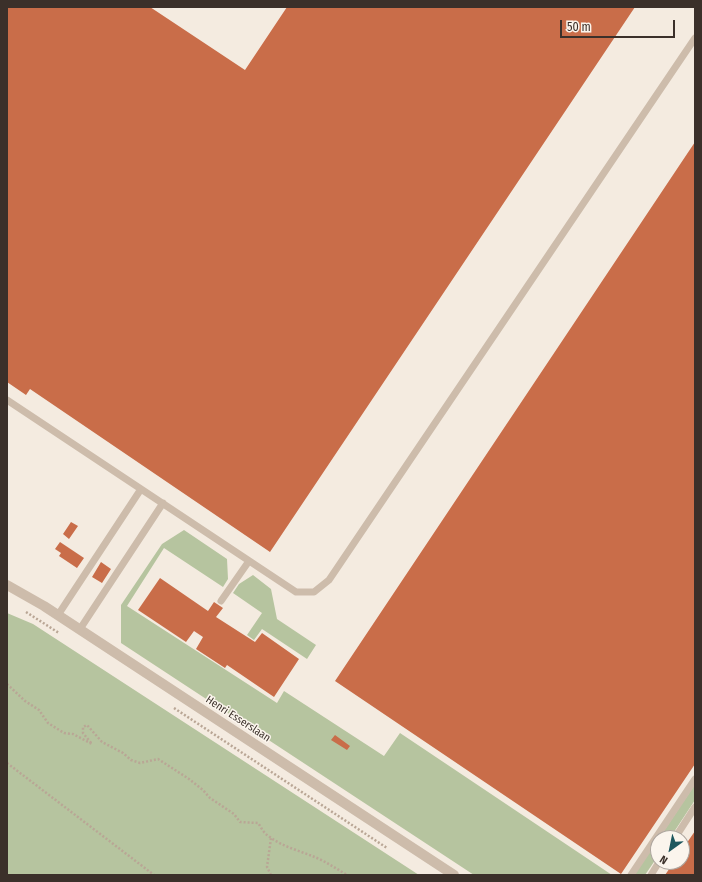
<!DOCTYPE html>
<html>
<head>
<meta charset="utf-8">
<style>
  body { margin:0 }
  #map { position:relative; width:702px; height:882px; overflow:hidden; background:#f4ebe0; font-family:"Fira Sans Condensed",sans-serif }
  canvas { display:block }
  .frame { position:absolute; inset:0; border:8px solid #3b302a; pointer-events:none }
  .north { position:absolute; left:650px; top:830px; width:40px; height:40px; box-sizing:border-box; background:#fbf5ed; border:1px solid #aea69f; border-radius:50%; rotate:213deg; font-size:11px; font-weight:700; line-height:16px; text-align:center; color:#3b302a }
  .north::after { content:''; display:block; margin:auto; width:14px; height:18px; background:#1e575e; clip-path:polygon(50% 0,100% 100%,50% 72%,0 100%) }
  .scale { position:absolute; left:560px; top:20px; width:115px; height:18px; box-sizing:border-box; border:2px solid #3b302a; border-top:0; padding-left:5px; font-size:12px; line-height:14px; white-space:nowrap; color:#3b302a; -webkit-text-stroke:3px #fbf5ed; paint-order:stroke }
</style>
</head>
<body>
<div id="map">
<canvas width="702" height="882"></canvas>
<div class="frame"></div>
<div class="north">N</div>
<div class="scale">50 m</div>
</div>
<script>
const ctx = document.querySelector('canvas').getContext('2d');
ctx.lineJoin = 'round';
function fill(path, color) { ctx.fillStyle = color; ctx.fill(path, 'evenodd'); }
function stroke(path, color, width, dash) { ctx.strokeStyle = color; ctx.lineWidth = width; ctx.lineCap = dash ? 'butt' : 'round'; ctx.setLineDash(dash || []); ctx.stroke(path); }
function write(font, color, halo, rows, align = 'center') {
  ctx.font = font + ' "Fira Sans Condensed",sans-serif'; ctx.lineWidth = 3; ctx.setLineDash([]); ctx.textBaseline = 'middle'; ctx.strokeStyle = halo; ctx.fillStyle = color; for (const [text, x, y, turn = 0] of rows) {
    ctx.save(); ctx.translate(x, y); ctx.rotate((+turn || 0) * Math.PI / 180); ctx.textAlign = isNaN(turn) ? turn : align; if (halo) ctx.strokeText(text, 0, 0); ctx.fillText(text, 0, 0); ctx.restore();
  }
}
fill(new Path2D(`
  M184 530 227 559 228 579 223 587 164 548 127 606 277 703 284 691 384 756 400 733 612 875H474L121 643V605L162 544Z
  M253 575 271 589 277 619 316 645 307 659 262 629 254 640 247 635 262 613 233 593 239 584Z
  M7 613 33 624 419 875H7Z
  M695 784V800L670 838H659Z
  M658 839V856L645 875H634Z`), '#b6c49f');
fill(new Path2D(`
  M7 7H150L245 70 287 7H635L270 552 30 389 26 395 7 382Z
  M695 142V764L621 874 335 681Z
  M71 522 78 526 69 539 63 534Z
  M60 542 84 558 77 568 59 556 61 553 55 549Z
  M101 562 111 569 102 583 92 577Z
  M160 578 208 611 214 602 223 608 216 617 255 642 262 633 299 659 274 697 227 665 225 668 196 649 203 637 194 631 186 642 138 610Z
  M335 735 350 746 347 750 331 740Z
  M695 831V875H665L674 862H682V850Z`), '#c96d49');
stroke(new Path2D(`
  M26 612 59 633
  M7 684 25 701 39 710 48 723 64 733 73 734 92 744 83 733V727L87 725 102 742 123 753 131 760 140 763 158 759 189 779 203 790 210 798 234 814 240 822 258 823C261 827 263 832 267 835 282 847 301 851 317 858 328 863 337 869 347 875
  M174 708 387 848
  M7 763 154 875
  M271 875 267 867 271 838`), '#b9a695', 2.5, [2, 2]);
stroke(new Path2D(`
  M7 400 296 592H314L329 580 695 38
  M221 601 249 561
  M58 615 141 489
  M80 629 163 503
  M675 838 695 807
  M631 875 695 779
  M651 875 659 862`), '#cdbcab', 7);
stroke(new Path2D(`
  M7 585 44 606 454 875`), '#cdbcab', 10);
write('11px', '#3b302a', '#fbf5ed', [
  ["Henri Esserslaan",238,719,33]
]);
</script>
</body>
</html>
